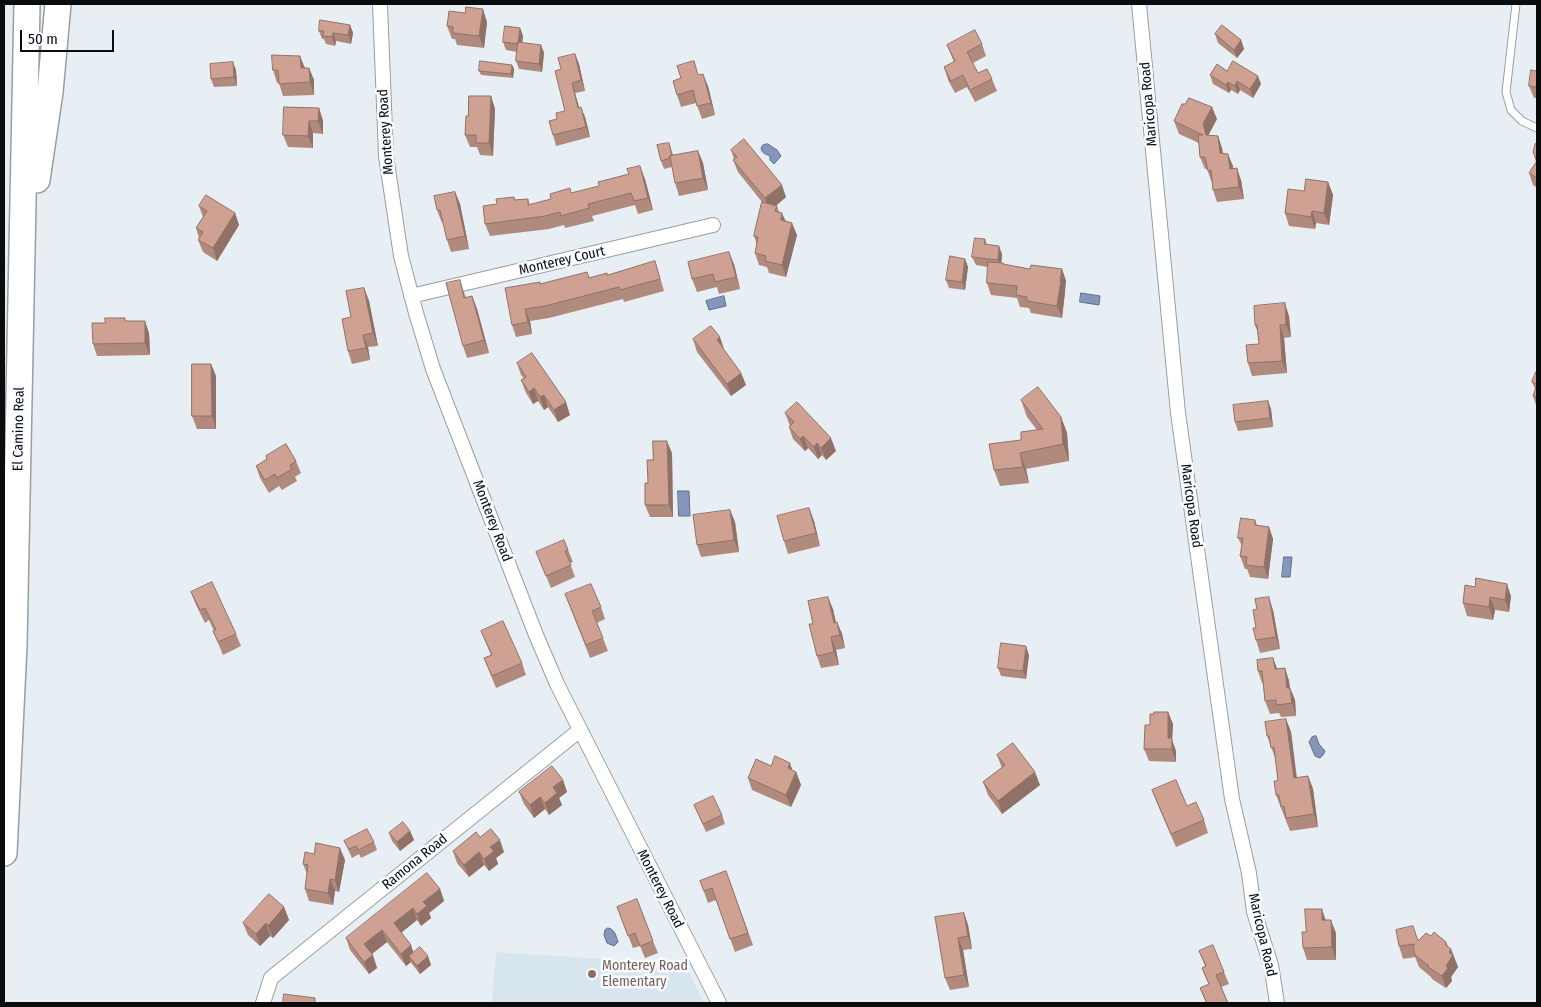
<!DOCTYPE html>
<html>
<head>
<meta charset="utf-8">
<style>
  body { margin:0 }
  #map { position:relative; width:1541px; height:1007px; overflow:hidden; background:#e8eff4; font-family:"Fira Sans Condensed",sans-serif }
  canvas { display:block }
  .frame { position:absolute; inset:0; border:5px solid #0a0c0e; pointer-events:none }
  .scale { position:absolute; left:20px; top:30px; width:94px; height:22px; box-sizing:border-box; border:2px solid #0a0c0e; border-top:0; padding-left:6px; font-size:15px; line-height:18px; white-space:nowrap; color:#0a0c0e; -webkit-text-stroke:4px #f8fbff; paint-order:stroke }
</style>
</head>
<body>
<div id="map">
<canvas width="1541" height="1007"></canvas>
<div class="frame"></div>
<div class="scale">50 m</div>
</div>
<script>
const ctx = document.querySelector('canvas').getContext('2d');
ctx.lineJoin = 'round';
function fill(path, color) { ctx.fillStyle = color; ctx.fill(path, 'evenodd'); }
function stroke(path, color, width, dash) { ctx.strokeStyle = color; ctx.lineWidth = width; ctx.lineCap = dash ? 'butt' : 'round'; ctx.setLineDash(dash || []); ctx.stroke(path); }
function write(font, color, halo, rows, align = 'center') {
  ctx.font = font + ' "Fira Sans Condensed",sans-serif'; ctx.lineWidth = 5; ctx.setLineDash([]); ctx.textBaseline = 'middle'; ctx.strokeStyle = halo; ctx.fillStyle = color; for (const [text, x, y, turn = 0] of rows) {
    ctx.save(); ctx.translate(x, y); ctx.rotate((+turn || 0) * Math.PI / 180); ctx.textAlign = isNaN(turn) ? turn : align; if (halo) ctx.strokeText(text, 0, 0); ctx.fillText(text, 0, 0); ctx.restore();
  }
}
fill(new Path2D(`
  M496 952 685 964 704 1003H492Z`), '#d7e5ee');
const water = new Path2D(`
  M768 144 777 150 781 156 774 164 770 160V156C766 154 762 154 761 148L763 145Z
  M1081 293 1100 296 1099 305 1080 302Z
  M724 296 726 306 709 310 706 301Z
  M678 491H689L690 516H679Z
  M1284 557H1292L1290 577H1282Z
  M1316 736 1319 744 1325 751 1323 755 1320 758 1315 756 1309 742 1312 737Z
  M608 928C615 929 616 936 618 942L614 946 607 943 604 935 605 930Z`);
fill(water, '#8596bb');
stroke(water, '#606d87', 1);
const lane = new Path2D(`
  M1516 4 1506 92 1511 110 1522 121 1537 128`);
const street = new Path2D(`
  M380 4 386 156 401 256 416 313 433 369 536 635 557 684 719 1003
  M1139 4 1178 413 1232 799 1249 873 1254 912 1271 965 1277 1003
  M411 296 713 225
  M263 1003 271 978 580 730`);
const highway = new Path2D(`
  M37 180 50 92 58 4
  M4 853 14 645 27 4`);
stroke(lane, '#989ea2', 9);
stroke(street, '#989ea2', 16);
stroke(highway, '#989ea2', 28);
stroke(lane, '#fff', 7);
stroke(street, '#fff', 14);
stroke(highway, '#fff', 25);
fill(new Path2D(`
  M487 22 484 48 457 45 455 39H452L447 26Z
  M350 25 353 33 351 44 336 41 335 46 326 44 324 39H322L319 31Z
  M520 28 523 36 522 43 541 45 544 53 542 72 519 69 516 61 517 52 506 50 503 42Z
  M1215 34 1241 40 1244 49 1237 58 1218 43Z
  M982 44 986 56 973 63 978 73 992 79 997 91 975 102 967 87 955 93 948 80 944 67 954 62 947 45Z
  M575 54 579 64 585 91 575 93 579 107 585 117 590 137 556 146 553 135 557 119 565 111 561 69Z
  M300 56 304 68H309L314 80V95L283 96 279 83H277L273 70Z
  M512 65 514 69 513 78 481 75 479 71Z
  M236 70 237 86 214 87 211 79Z
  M1227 71 1261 84 1253 98 1240 90 1238 94 1231 90 1229 93 1213 84 1210 75Z
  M1537 71V98H1534L1529 86Z
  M699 75 708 86 715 115 702 119 696 103 681 107 677 95Z
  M491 96 495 109 493 156 480 155 477 147H470L465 135 468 116Z
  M319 108 323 121V134L313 133V148L288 147 283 135Z
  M1217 119 1208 135 1218 136 1222 148 1223 153 1233 166V168L1241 180 1244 199 1217 202 1213 190 1212 183 1207 169H1205L1200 157 1199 143 1179 134 1174 121Z
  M669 143 673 155 698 151 703 163 708 190 679 196 675 183 672 167 664 169 661 161Z
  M1537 143V188L1533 185 1529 173 1536 162 1533 152Z
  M731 150 786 197 776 206H777L779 212 797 235 786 277 769 273 767 267 759 265 755 253 757 245 754 236 762 202 738 172 733 160 734 159Z
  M645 179 653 210 638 214 635 205 592 216 594 221 565 228 564 225 549 229 490 236 485 224 514 197 515 200 528 199 530 205 572 193Z
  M1328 182 1333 195 1329 225 1316 223 1315 229 1289 226 1285 213 1304 191Z
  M455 192 460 204 469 249 451 252 447 240 443 222 442 223 437 210Z
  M199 206 235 213 239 225 217 261 203 252 198 240 199 238 196 228 203 217Z
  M985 239 987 244 1002 254 1001 263H1003L1004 265 1030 269H1062L1066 281 1065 290V292L1062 318 1031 313 1029 308 1020 307 1017 298 991 295 987 283 988 267 976 265 972 257Z
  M965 259 968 267 965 290 949 288 946 280Z
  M655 261 659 274 664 291 624 302 623 299 549 318 530 321 532 334 516 337 512 325 540 284 607 275Z
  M734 264 740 289 719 294 717 287 697 292 692 279Z
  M460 280 466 298 472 296 477 309 489 353 467 358 463 346Z
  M364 288 369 301 378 346 368 347 370 360 352 364 348 351 351 317Z
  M1289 316 1291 337 1284 338 1287 373 1252 376 1248 363 1259 344 1258 333 1255 325Z
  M126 321 149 333 150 355 97 356 93 344Z
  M693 339 724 350 741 373 746 385 731 396 697 352Z
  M517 363 570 415 558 422 548 407 544 410 538 401 533 404 526 393 521 380 524 378 521 375Z
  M211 364 216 376V429H197L192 416Z
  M1537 373V408L1533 396 1535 389 1532 382Z
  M1021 400 1061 417 1067 433 1069 461 1026 469 1029 483 1000 486 994 470 1021 440 1037 430 1027 417Z
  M1268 401 1271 409 1273 427 1238 431 1235 422Z
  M785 413 836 451 826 460 822 455 818 459 808 448 805 451 793 439 789 427 790 426Z
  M672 453 673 517H650L645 505 648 483 653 460Z
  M266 456 296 461 301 473 295 477 297 481 282 490 279 486 269 493 260 478 256 466 267 459Z
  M809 508 814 521 820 546 788 554 784 541Z
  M730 510 735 522 739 552 701 557 697 545Z
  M1255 520 1257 525 1269 527 1273 539 1268 579 1250 577 1247 569H1245L1240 556 1242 546 1238 538Z
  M568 550 573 562 570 563 575 577 551 588 536 552Z
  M1465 585 1511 596 1509 612 1495 610 1493 620 1467 616 1463 603Z
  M191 592 236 634 241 646 223 655 213 631H214L209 620 205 623 196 605Z
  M565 594 601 607 605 619 597 623 608 651 590 658Z
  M833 609 836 622H837L842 634 845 648 836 650 839 665 821 668 817 656 813 624Z
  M1273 610 1280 649 1260 653 1256 640V628Z
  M481 631 522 663 526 675 496 688 484 658 491 655Z
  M1029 655 1026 679 1001 676 998 668Z
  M1273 658 1277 669 1285 668 1289 681 1290 688 1295 700 1296 716 1281 717 1279 713 1270 714 1265 701 1263 683H1262L1258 671Z
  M1168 712 1173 724 1172 740 1176 751V762L1149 761 1144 749 1150 725Z
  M1286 719 1291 732 1297 778 1308 776 1313 789 1318 827 1290 831 1276 795 1278 781 1276 760 1267 736Z
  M997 755 1040 785 1002 814 988 795 983 782 1002 768Z
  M771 766 793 771 796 772 801 785 791 807 752 790 748 778Z
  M563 780 567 792 559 798 562 805 549 815 545 809 534 818 524 804 519 792Z
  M1152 790 1204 820 1208 833 1176 847 1157 803Z
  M694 805 722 815 725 824 706 832Z
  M410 831 414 840 400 851 392 841 389 833Z
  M480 837 504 852 496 858 498 864 489 871 484 865 469 877 457 863 453 851Z
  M344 841 374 842 377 850 361 858 359 854 352 858Z
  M345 860 339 892 335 891 333 905 309 901 305 889 307 874 303 864Z
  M726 871 753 945 735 952 716 900 708 903 700 881Z
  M440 889 444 901 429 913 431 918 421 926 417 920 401 933 411 945 413 952 431 965 420 974 412 964 411 962 406 966 387 942 372 954 377 968 369 974 350 950 346 938Z
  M284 907 289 920 273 938 270 936 260 946 248 935 243 923Z
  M617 907 653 941 658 953 645 958 640 946 633 948Z
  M964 913 968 925 972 949 963 950 969 987 950 990 945 978Z
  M1326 920 1336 933V960H1307L1303 948 1306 932Z
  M1431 936 1451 949 1458 967 1451 977 1452 981 1446 988 1432 979 1431 977 1419 967 1415 957 1403 959 1399 946Z
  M1199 951 1224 972 1229 984 1221 987 1228 1003H1206L1200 988 1209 985 1202 968 1205 966Z`), '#b18a7e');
fill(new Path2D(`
  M483 9 487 22 484 48 479 36Z
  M350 25 353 33 351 44 348 35Z
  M520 28 523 36 521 52 518 44Z
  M333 33 336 41 335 46 332 37Z
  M1241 40 1244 49 1237 58 1234 50Z
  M541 45 544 53 542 72 539 64Z
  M575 54 579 64 585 91 581 80Z
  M300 56 305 68H301Z
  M233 62 236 70 237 86 234 77Z
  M512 65 514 69 513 78 511 74Z
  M309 68 314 80V95L310 82Z
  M703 74 708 86 715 115 711 103Z
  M1258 76 1261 84 1253 98 1250 89Z
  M1237 81 1240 90 1238 94 1235 86Z
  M1228 82 1231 90 1229 93 1226 85Z
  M572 83 575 93 582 118 578 108Z
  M491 96 495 109 493 156 489 143Z
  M581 107 585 117 590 137 586 127Z
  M1212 107 1217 119 1208 136 1206 135 1203 124Z
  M319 108 323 121V134L318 121Z
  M309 121 313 133V148L308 136Z
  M1218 136 1222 148 1224 166 1220 153Z
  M698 151 703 163 708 190 703 178Z
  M1228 154 1233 166 1234 181 1230 169Z
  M640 166 645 179 653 210 648 198Z
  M1237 168 1241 180 1244 199 1239 187Z
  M1328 182 1333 195 1329 225 1324 213Z
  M782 185 786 197 769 211 765 198Z
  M455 192 460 204 469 249 465 236Z
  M1312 211 1316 223 1315 229 1311 217Z
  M235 213 239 225 217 261 213 248Z
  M782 213 787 225 781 220Z
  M792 223 797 235 786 277 782 265Z
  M999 246 1002 254 1001 268 998 260Z
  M729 252 734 264 740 289 736 277Z
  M965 259 968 267 965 290 962 282Z
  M1062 269 1066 281 1065 290V292L1062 318 1057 306Z
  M364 288 369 301 378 346 373 333Z
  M472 296 477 309 489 353 484 340Z
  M1285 303 1289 316 1291 337 1286 325Z
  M525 309 530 321 532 334 528 322Z
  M145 321 149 333 150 355 145 343Z
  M1280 325 1284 338 1287 373 1282 361Z
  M363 335 368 347 370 360 366 348Z
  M720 337 724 349 717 340Z
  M211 364 216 376V429L212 416Z
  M741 373 746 385 731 396 727 384Z
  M534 388 538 401 533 404 529 392Z
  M544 395 548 407 544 410 540 397Z
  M1268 401 1271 409 1273 427 1270 418Z
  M566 402 570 415 558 422 554 410Z
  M1061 417 1067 433 1069 461 1063 444Z
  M803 436 808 448 805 451 800 439Z
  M831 438 836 451 826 460 821 448Z
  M667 441 672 453 673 517 669 505Z
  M817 443 822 455 818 459 814 447Z
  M1020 453 1026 469 1029 483 1023 467Z
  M809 508 814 521 820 546 816 533Z
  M730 510 735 522 739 552 734 540Z
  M1269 527 1273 539 1268 579 1264 567Z
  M1507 584 1511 596 1509 612 1505 600Z
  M828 597 833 609 838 635 834 623Z
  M1269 597 1273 610 1280 649 1276 637Z
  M1490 597 1495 610 1493 620 1489 607Z
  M837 622 842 634 845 648 840 635Z
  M831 637 836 650 839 665 834 652Z
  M1026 646 1029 655 1026 679 1023 671Z
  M1273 658 1278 671 1275 669Z
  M1285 668 1289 681 1291 701 1287 688Z
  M1290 688 1295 700 1296 716 1292 703Z
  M1168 712 1173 724 1172 740 1176 751V762L1168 738Z
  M1286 719 1291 732 1298 791 1294 778Z
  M790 763 794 775 788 768Z
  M796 772 801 785 791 807 786 795Z
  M1035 772 1040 785 1002 814 998 801Z
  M1308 776 1313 789 1318 827 1314 814Z
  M563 780 567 792 559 798 562 805 549 815 545 803 553 787Z
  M540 797 545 809 534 818 530 805Z
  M410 831 414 840 400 851 397 842Z
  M500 840 504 852 496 858 498 864 489 871 484 859 490 847Z
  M340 848 345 860 339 892 335 880Z
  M479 852 484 865 469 877 464 865Z
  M330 879 335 891 333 905 328 893Z
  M440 889 444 901 429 913 431 918 421 926 417 914 423 902Z
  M284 907 289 920 273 938 268 926Z
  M413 908 417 920 398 935 394 923Z
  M1322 909 1326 921 1322 920Z
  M964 913 968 925 972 949 968 936Z
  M1331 920 1336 933V960L1332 947Z
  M266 923 270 936 260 946 256 934Z
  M382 930 387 942 369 956 364 944Z
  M958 938 963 950 969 987 964 975Z
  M1446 942 1450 951 1451 949 1458 967 1451 977 1452 981 1446 988 1442 976 1446 966Z
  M411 945 415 958 409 956 411 962 406 966 401 954Z
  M373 955 377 968 369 974 364 962Z
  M428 956 431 965 420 974 417 966Z`), '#907167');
const building = new Path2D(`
  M466 7 483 9 479 36 453 33V27L447 26 449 11 465 13Z
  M320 20 350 25 348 35 333 33 332 37 323 36 324 31H319Z
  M1222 25 1241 40 1234 50 1215 34Z
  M505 26 520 28 518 44 503 42Z
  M975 30 982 44 967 52 978 73 987 69 992 79 970 90 963 75 951 81 944 67 955 61 947 45Z
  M518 42 541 45 539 64 516 61Z
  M575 54 581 80 572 83 578 108 581 107 586 127 553 135 549 121 557 119 556 113 565 111 555 71 561 69 558 58Z
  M272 55 300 56 301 68H309L310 82 279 84 278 70H273Z
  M480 61 512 65 511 74 479 71Z
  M694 61 698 75 703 74 711 103 697 106 693 90 677 95 673 81 681 78 677 66Z
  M1233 61 1258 76 1250 89 1237 81 1235 86 1228 82 1226 85 1210 75 1217 64 1227 71Z
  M233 62 234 77 211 79 210 64Z
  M1531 70 1537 71V87L1529 86Z
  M469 96H491L489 143H476V135H465L466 116H468Z
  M1189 98 1212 107 1203 124 1206 135 1218 136 1220 153 1228 154 1230 169 1237 168 1239 187 1213 190 1211 170 1208 171 1205 157H1200L1198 135H1203L1174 121 1182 104H1185Z
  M284 107 319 108 318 121H309L308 136 283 135Z
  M744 139 782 185 765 198 733 160 737 157 731 150Z
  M669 143 672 155 670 156V158L661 161 657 145Z
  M1537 143V178L1529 173 1537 161 1533 152 1535 144Z
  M698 151 703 178 675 183 670 156Z
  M640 166 648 198 634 201 631 193 588 204 589 208 561 216 560 212 545 216 485 224 483 206 497 204 496 199 514 197V200L528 199V205L551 199 550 194 570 188 571 193 599 186 598 182 629 174 627 169Z
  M1306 179 1328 182 1324 213 1312 211 1311 217 1285 213 1288 189 1304 191Z
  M455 192 465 236 447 240 440 210H437L434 196Z
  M206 195 235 213 213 248 198 240 203 232 196 228 207 211 199 206Z
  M762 202 777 206 775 211 782 213 781 220 792 223 782 265 765 261 766 256 755 253 758 237 754 236Z
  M975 238 985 239 984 244 999 246 998 260 972 257Z
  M729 252 736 277 715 282 713 274 692 279 688 262Z
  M950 256 965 259 962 282 946 280Z
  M655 261 660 279 620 290 619 287 545 306 525 309 528 322 512 325 505 288 540 282V284L587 272 589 278 607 273V275Z
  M988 262 1003 263V264L1030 269 1031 265 1062 269 1060 281H1061L1057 306 1027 301V297L1016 295 1017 286 987 283Z
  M460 280 464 298 472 296 484 340 463 346 446 283Z
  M364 288 373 333 363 335 366 348 348 351 342 319 351 317 346 291Z
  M1285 303 1286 325H1280L1282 361 1248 363 1246 345 1259 344 1257 325H1255L1254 306Z
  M105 318H125V321H145V343L93 344 92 323H105Z
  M711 326 720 337 717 340 741 373 727 384 693 339Z
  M532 353 566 402 554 410 544 395 540 397 534 388 529 392 521 380 526 377 517 363Z
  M192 364H211L212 416H192Z
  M1536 372 1537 373V397L1533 396 1537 384 1532 382Z
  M1038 387 1061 417 1063 444 1020 453 1023 467 994 470 989 444 1021 440V432L1043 429 1021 400Z
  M1268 401 1270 418 1235 422 1233 405Z
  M797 402 831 438 821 448 817 443 814 447 803 436 800 439 789 427 794 422 785 413Z
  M653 441H667L669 505H645V483H648L647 460H653Z
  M286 444 296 461 290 465 292 469 277 478 275 474 265 480 256 466 267 459 266 456Z
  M809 508 816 533 784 541 777 516Z
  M730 510 734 540 697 545 693 515Z
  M1241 518 1255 520V525L1269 527 1264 567 1246 565 1247 557 1240 556 1243 538H1238Z
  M564 540 568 550 565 551 571 565 546 576 536 552Z
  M1476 578 1507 584 1505 600 1490 597 1489 607 1463 603 1465 585 1475 587Z
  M212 582 236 634 218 642 213 631 216 630 205 608 200 610 191 592Z
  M591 584 601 607 592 611 603 638 586 645 565 594Z
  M828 597 834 623 837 622 840 635 831 637 834 652 817 656 809 624H813L808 601Z
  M1269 597 1276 637 1256 640 1253 628H1256L1253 610 1257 609 1255 599Z
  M503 621 522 663 492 676 484 658 492 655 481 631Z
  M1001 643 1026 646 1023 671 998 668Z
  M1273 658 1275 669 1285 668 1287 688H1290L1292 703 1276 705V700L1265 701 1262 671H1258L1257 660Z
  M1154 712H1168V738H1172V749H1144L1145 725H1150V714H1154Z
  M1286 719 1294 778 1308 776 1314 814 1286 818 1284 806 1281 807 1279 795H1276L1274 781H1278L1274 747 1271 748 1269 736H1267L1265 722Z
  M1013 743 1035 772 998 801 983 782 1005 765 997 755Z
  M775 756 790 763 788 768 796 772 786 795 748 778 756 759 771 766Z
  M552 766 563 780 553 787 557 793 545 803 540 797 530 805 519 792Z
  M1176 780 1187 806 1196 802 1204 820 1171 834 1152 790Z
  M713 796 722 815 703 824 694 805Z
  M403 822 410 831 397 842 389 833Z
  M367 829 374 842 358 850 356 846 349 849 344 841Z
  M491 829 500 840 490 847 494 851 484 859 479 852 464 865 453 851 476 832 480 837Z
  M316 843 340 848 335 880 330 879 328 893 305 889 308 865 303 864 305 852 314 854Z
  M726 871 748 933 730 939 712 888 704 891 700 881Z
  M427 873 440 889 423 902 427 906 417 914 413 908 394 923 411 945 401 954 382 930 364 944 373 955 364 962 346 938Z
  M269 894 284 907 268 926 266 923 256 934 243 923Z
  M637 899 653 941 640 946 635 933 628 936 617 907Z
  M1305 909H1322V920H1331L1332 947 1303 948 1302 932H1306Z
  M964 913 968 936 958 938 964 975 945 978 935 917Z
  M1413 926 1418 941 1426 933 1431 936 1434 932 1446 942V945L1451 949 1449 952 1453 955 1446 966 1448 968 1442 976 1428 967 1429 966 1415 955 1413 946 1415 944 1399 946 1396 930Z
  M1213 945 1224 972 1216 975 1228 1003H1207L1200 988 1209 984 1202 968 1206 966 1199 951Z
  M420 947 428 956 417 966 409 956Z
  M284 994 315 998V1003H283Z`);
fill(building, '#cea193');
stroke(building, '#907167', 1);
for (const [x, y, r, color] of [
  [592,974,5,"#8d6e63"]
]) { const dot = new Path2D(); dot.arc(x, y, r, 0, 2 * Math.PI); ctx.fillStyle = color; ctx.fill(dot); stroke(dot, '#f8fbff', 2); }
write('14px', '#0a0c0e', '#f8fbff', [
  ["Maricopa Road",1149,104,-95],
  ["Monterey Road",386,132,-94],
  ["Monterey Court",562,261,-13],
  ["El Camino Real",19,429,-89],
  ["Maricopa Road",1191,506,82],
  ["Monterey Road",492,521,69],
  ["Ramona Road",415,862,-39],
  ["Monterey Road",660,889,63],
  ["Maricopa Road",1262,935,77]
]);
write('14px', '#785e54', '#f8fbff', [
  ["Monterey Road",602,966],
  ["Elementary",602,982]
], 'left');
</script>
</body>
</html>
